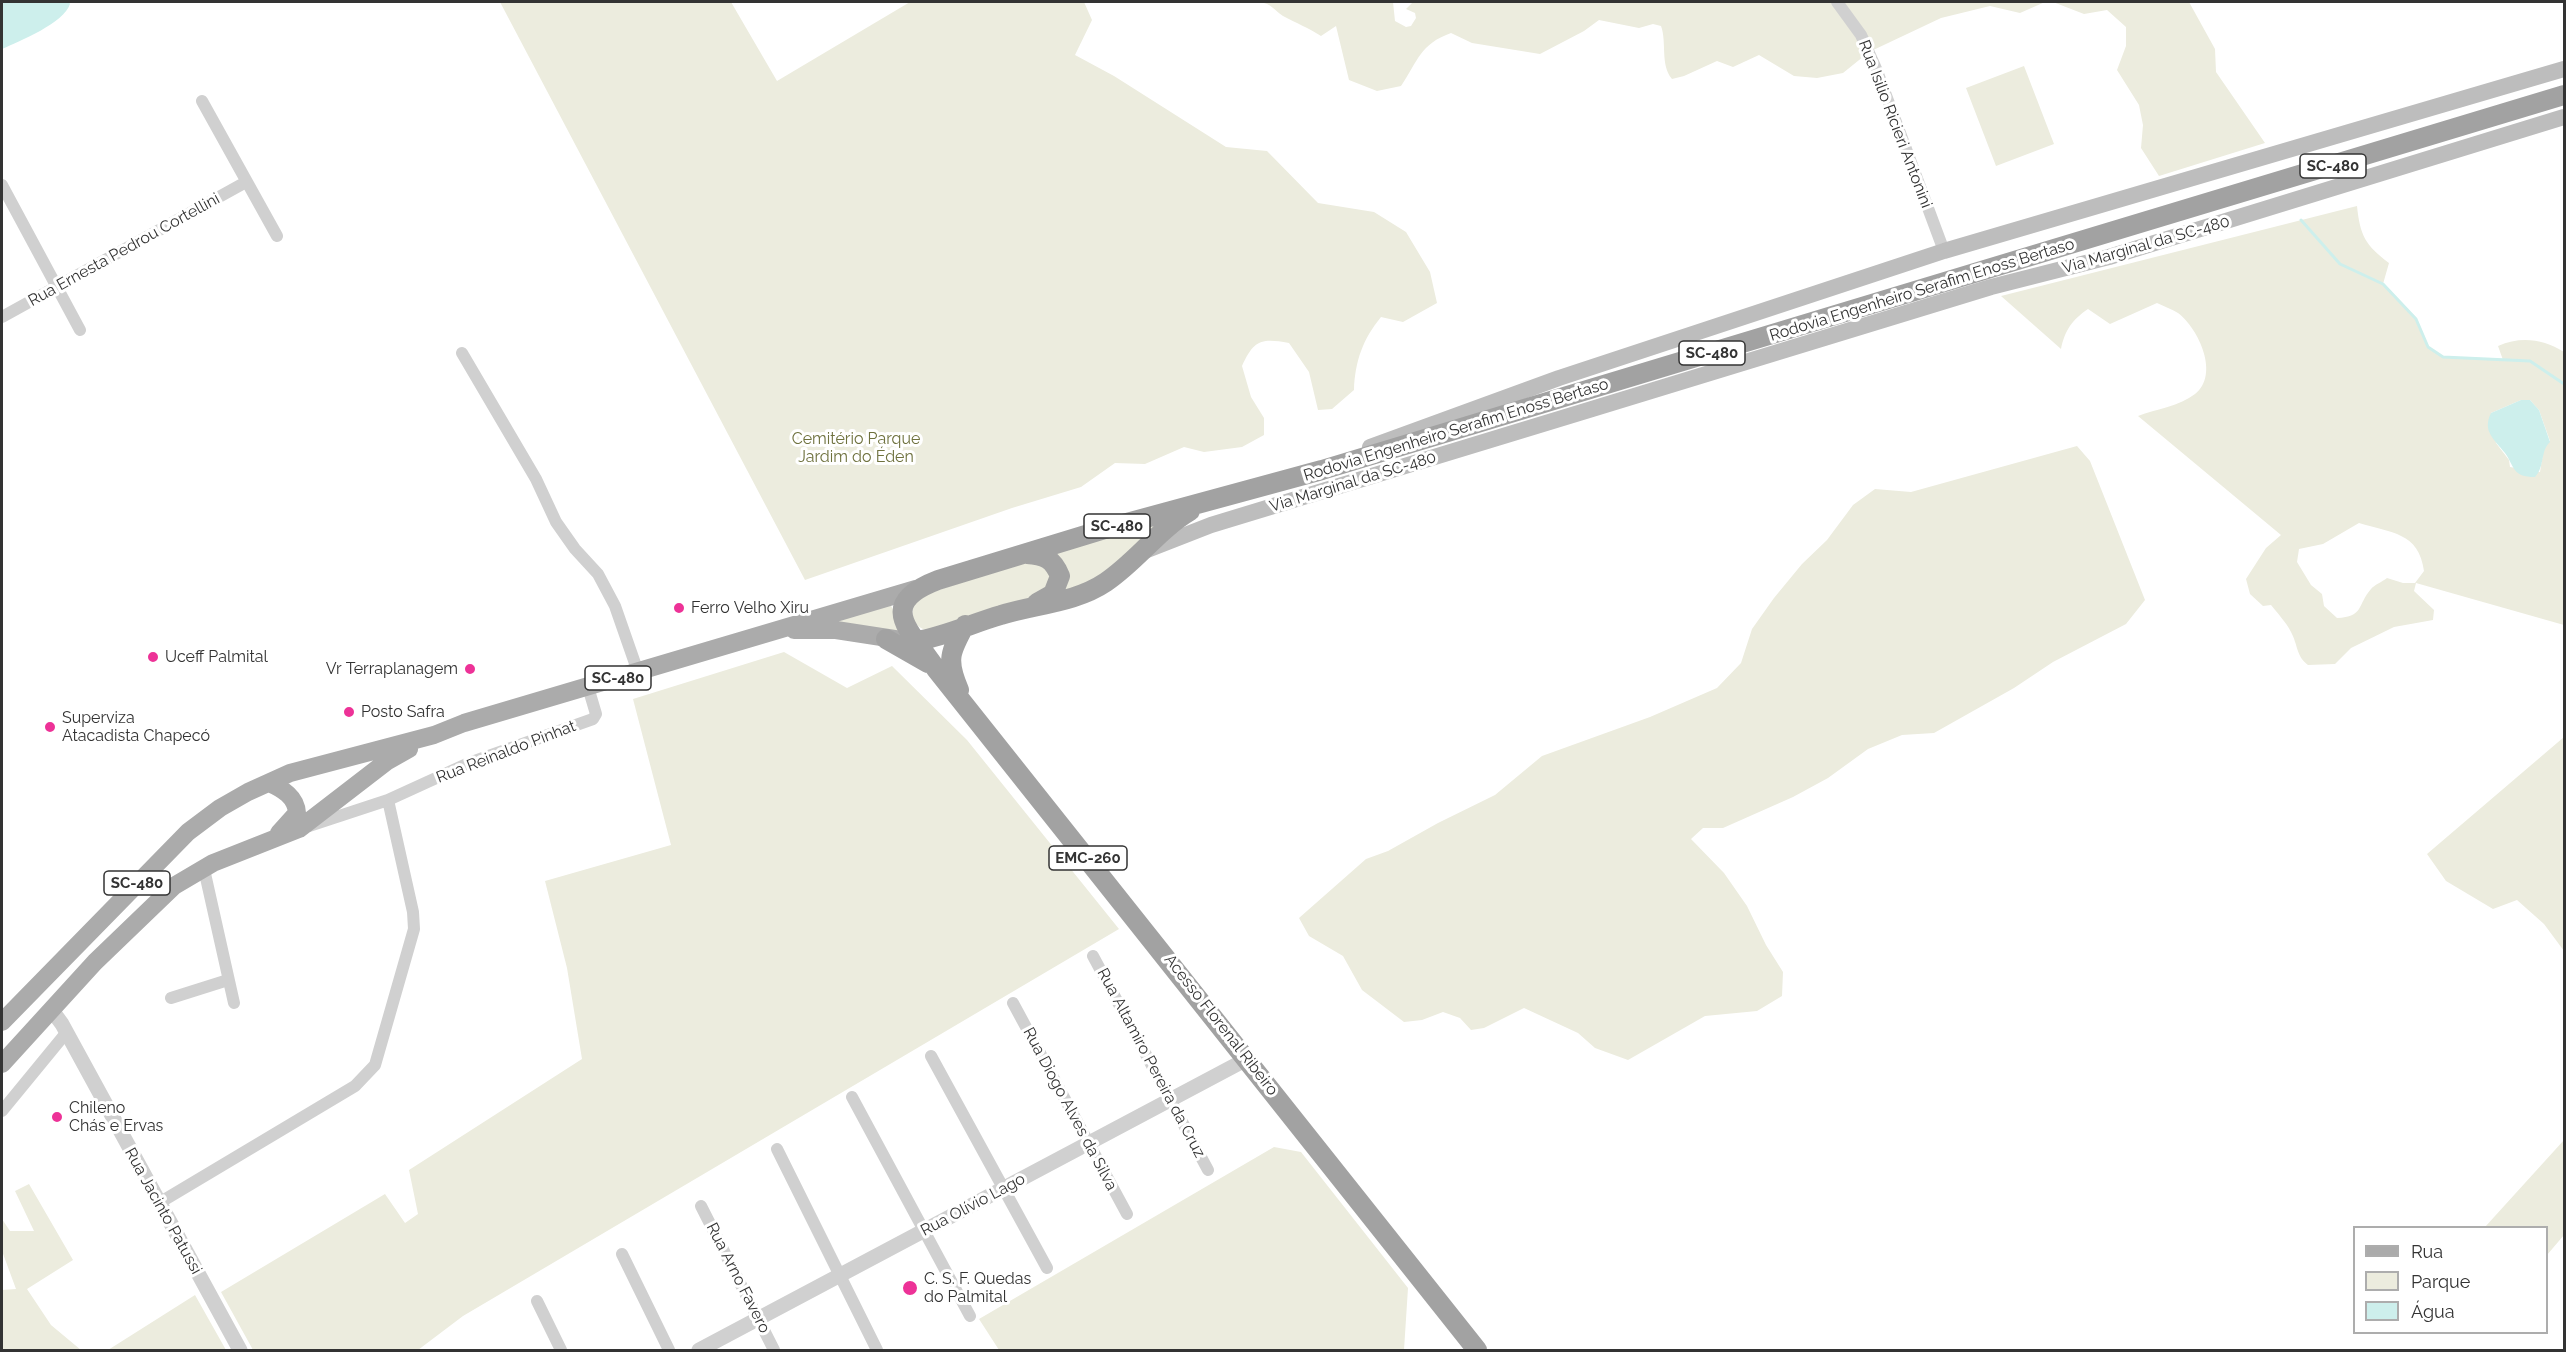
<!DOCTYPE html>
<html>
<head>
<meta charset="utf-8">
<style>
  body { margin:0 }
  #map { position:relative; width:2566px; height:1352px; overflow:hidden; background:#fff; font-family:Raleway,sans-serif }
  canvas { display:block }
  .frame { position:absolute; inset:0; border:3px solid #333; pointer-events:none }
  .legend { position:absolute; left:2353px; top:1226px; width:195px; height:108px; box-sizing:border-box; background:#fff; border:2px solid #adadad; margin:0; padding:8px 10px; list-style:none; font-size:18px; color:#333 }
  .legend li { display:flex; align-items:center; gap:12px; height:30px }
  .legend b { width:30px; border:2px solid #adadad }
</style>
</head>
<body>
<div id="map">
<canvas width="2566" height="1352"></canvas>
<div class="frame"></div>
<ul class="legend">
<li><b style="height:8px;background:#ababab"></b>Rua</li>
<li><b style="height:16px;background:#ececde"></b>Parque</li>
<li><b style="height:16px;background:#cdefec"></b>Água</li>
</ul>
</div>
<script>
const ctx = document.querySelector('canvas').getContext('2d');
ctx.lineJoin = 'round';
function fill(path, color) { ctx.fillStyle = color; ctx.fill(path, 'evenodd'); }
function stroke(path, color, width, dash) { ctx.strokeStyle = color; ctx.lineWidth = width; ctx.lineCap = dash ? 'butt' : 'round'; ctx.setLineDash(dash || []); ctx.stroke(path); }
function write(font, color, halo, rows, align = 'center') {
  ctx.font = font + ' Raleway,sans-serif'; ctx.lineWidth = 6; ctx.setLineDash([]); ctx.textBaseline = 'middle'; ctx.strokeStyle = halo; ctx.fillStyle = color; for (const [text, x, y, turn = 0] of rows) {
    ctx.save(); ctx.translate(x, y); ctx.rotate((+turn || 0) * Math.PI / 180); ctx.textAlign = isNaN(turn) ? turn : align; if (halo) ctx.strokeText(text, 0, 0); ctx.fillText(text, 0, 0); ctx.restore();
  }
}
fill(new Path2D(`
  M500 2H731L777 81 910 2H1084L1092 20 1075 55 1114 76 1226 147 1267 151 1318 203 1374 212 1406 232 1430 272 1437 303 1403 322 1381 317C1363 339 1355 361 1354 390L1332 409 1318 410 1309 372 1289 343C1261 338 1254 340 1242 366L1251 397 1264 418V435L1242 447 1204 452 1184 447 1145 464 1115 463 1081 487 1012 508 805 580Z
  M1259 2H1393L1395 21 1406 27 1411 26 1416 18 1415 13 1406 9 1413 2H2045L2020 13 1990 6 1941 18 1869 52 1843 73 1817 78 1794 76 1759 55 1733 67 1717 61 1684 76 1672 79C1660 65 1667 42 1661 26L1653 24 1639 28 1599 20 1584 31 1540 54 1472 43 1451 33C1420 44 1418 61 1401 86L1377 91 1349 80 1336 26 1321 36C1309 28 1296 23 1283 16 1274 10 1271 3 1259 2Z
  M2053 2H2189L2215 49 2216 72 2265 143 2159 176 2141 148 2143 125 2139 105 2117 70 2126 46V27L2107 10 2084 14Z
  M2024 66 2054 144 1996 166 1966 88Z
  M2357 206C2360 235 2365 245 2389 263L2383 284 2416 319 2428 347 2443 357 2503 360 2498 346C2521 336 2543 339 2564 352V625L2416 583 2414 591 2434 610 2433 620 2394 627 2351 648 2335 664 2308 665C2296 656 2298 645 2291 632 2286 622 2278 614 2271 605L2263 606 2250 594 2246 579 2266 548 2281 535 2138 416C2156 409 2180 406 2195 394 2220 375 2199 329 2178 313 2172 309 2163 306 2157 303L2110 324 2088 309C2072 320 2065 330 2061 349L2001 296ZM2521 400H2530L2539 410 2550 441 2544 447 2540 472 2510 467 2509 460 2496 443 2491 413ZM2359 523C2391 533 2419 532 2424 571L2415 583H2403L2387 578C2382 582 2374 585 2371 589 2357 605 2364 617 2337 618L2324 606 2322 594 2311 585 2297 562 2299 549 2323 544Z
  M2077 446 2090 461 2145 600 2126 624 2053 662 2014 688 1934 733 1902 735 1868 749 1828 778 1793 797 1723 828H1703L1691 839 1724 873 1747 906 1766 945 1783 972 1782 996 1757 1011 1705 1016 1628 1060 1595 1048 1578 1033 1524 1008 1484 1028 1471 1030 1460 1018 1443 1012 1422 1020 1404 1022 1362 990 1343 956 1309 936 1299 918 1366 859 1388 851 1438 823 1495 795 1542 756 1650 717 1717 688 1741 663 1752 629 1774 598 1802 564 1827 540 1853 505 1875 489 1911 492Z
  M1161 522 1119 566 1063 598 1065 579 1057 553Z
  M1033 560 1050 571 1047 594 930 631C909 627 909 610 919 596Z
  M890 604 907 634 833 623Z
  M784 652 847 688 892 666 967 740 1119 929 463 1316 418 1350H253L221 1292 385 1194 405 1223 418 1214 409 1170 582 1059 567 968 545 881 671 845 633 699Z
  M2564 737V951L2544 924 2517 900 2493 909 2446 881 2427 854Z
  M2564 1140V1235L2547 1255 2546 1228 2485 1227Z
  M1274 1147 1301 1152 1408 1288 1404 1350H999L979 1319Z
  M29 1184 73 1260 27 1289 51 1325 81 1350H2V1290L16 1289 2 1251V1219L10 1231H34L15 1191Z
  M195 1295 226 1350H108Z`), '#ececde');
fill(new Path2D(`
  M2 2H69L70 4C64 23 20 41 2 49Z
  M2521 400H2530L2539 410 2550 442C2540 451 2545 467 2535 477 2512 477 2515 467 2505 453 2494 439 2482 431 2491 413Z`), '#cdefec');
stroke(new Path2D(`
  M2301 220 2340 264 2383 284 2416 319 2428 347 2443 357 2530 361 2564 384`), '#cdefec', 3);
stroke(new Path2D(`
  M1837 2 1861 35 1877 71 1944 251
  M202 101 277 236
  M2 185 80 330
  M2 317 246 182
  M462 353 536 479 556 522 575 549 598 574 615 606 638 672
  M309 826 388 800 469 763 593 719 596 714 588 687
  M204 869 234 1003
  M1093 956 1208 1170
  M171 998 228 980
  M1013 1003 1127 1214
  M931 1056 1047 1268
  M852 1097 970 1316
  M2 1111 66 1033
  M777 1149 877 1350
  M159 1203 355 1086 375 1065 414 929 413 912 388 800
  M701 1206 774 1350
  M622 1254 669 1350
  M537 1301 561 1350`), '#d0d0d0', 12);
stroke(new Path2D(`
  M51 1009 62 1024 240 1350
  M699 1350 1247 1059`), '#d0d0d0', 15);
stroke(new Path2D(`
  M1370 447 1559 378 1944 251 2564 69
  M1147 550 1211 525 1592 409 1991 287 2109 257 2564 117`), '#bdbdbd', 16);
stroke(new Path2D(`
  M794 630H836L901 640
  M269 783C283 789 296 797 297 813L279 833
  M2 1022 188 832 220 808 248 792 290 773 434 735 464 723 916 589
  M2 1064 95 962 174 886 213 863 299 829 386 762 409 749`), '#ababab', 18);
stroke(new Path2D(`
  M1027 554C1045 555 1053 559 1060 576L1053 594 1037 603
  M886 639 928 663
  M917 641C946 636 973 623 1001 615 1036 604 1075 603 1106 582 1137 561 1158 530 1190 511
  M959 690C946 660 950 652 965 625
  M1477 1350 936 669C910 630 875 604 938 580L1105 529 1322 470 2564 95`), '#a2a2a2', 20);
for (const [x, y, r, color] of [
  [679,608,6,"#ed3297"],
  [153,657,6,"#ed3297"],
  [470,669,6,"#ed3297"],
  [349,712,6,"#ed3297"],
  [50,727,6,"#ed3297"],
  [57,1117,6,"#ed3297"],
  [910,1288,8,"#ed3297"]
]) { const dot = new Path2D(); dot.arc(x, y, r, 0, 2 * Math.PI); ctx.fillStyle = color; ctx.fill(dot); stroke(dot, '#fff', 2); }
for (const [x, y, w] of [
  [2333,166,66],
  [1712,353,66],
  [1117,526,66],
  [618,678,66],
  [1088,858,78],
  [137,883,66]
]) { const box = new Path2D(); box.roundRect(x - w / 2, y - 12, w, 24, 4.5); ctx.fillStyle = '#fff'; ctx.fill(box); stroke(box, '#333', 1.5); }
write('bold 15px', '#333', null, [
  ["SC-480",2333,166],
  ["SC-480",1712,353],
  ["SC-480",1117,526],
  ["SC-480",618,678],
  ["EMC-260",1088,858],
  ["SC-480",137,883]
]);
write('16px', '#333', '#fff', [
  ["Rua Isilio Ricieri Antonini",1895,124,69],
  ["Via Marginal da SC-480",2146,245,-16],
  ["Rua Ernesta Pedrou Cortellini",124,250,-29],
  ["Rodovia Engenheiro Serafim Enoss Bertaso",1922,290,-17],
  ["Rodovia Engenheiro Serafim Enoss Bertaso",1456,430,-17],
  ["Via Marginal da SC-480",1353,482,-17],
  ["Rua Reinaldo Pinhat",506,752,-21],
  ["Acesso Florenal Ribeiro",1221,1025,52],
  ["Rua Altamiro Pereira da Cruz",1151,1063,62],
  ["Rua Diogo Alves da Silva",1070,1109,62],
  ["Rua Olívio Lago",973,1205,-28],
  ["Rua Jacinto Patussi",163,1211,61],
  ["Rua Arno Favero",738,1278,63]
]);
write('16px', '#6e713d', '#fff', [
  ["Cemitério Parque",856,439],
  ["Jardim do Éden",856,457]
]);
write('16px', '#333', '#fff', [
  ["Ferro Velho Xiru",691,608],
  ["Uceff Palmital",165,657],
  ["Vr Terraplanagem",458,669,"right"],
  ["Posto Safra",361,712],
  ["Superviza",62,718],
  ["Atacadista Chapecó",62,736],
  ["Chileno",69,1108],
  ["Chás e Ervas",69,1126],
  ["C. S. F. Quedas",924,1279],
  ["do Palmital",924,1297]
], 'left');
</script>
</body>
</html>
